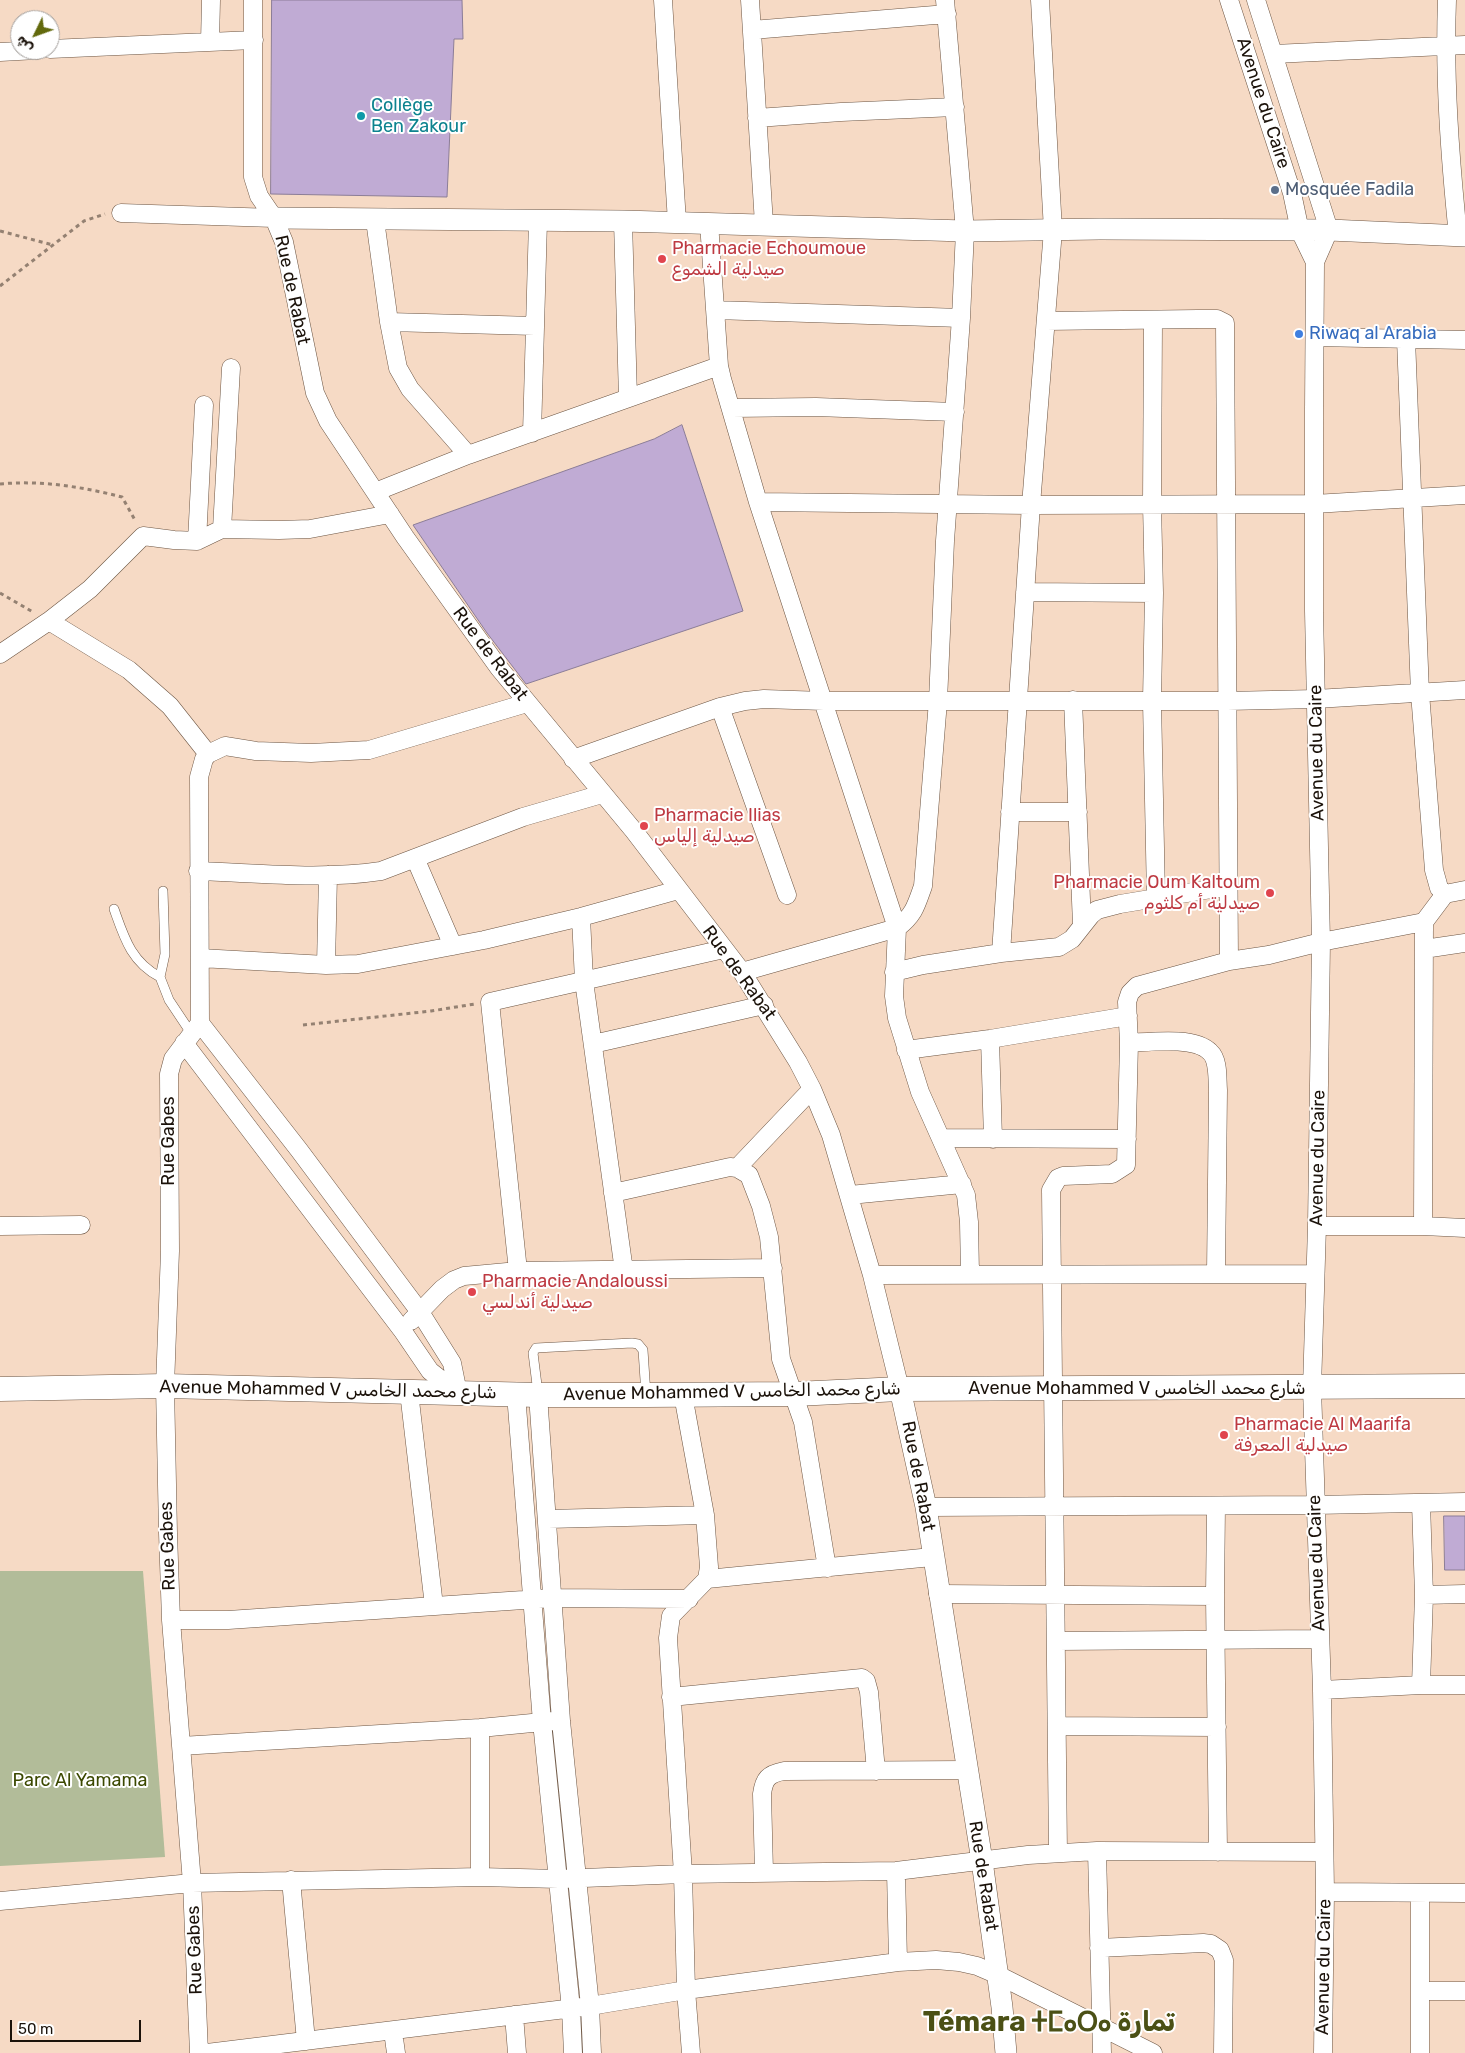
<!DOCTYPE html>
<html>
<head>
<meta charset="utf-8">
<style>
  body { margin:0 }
  #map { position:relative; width:1465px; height:2053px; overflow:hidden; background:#f6dac5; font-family:Rubik,"Noto Naskh Arabic",sans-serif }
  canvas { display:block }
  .north { position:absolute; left:10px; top:10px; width:50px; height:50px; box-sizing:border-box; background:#fff; border:1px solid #a4a09d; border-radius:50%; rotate:228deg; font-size:14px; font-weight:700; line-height:20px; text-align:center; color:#1b120a }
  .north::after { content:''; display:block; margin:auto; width:18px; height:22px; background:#62690c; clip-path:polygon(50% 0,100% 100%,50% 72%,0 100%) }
  .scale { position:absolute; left:10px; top:2020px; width:131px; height:22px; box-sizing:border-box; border:2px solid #1b120a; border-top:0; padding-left:6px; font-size:15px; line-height:18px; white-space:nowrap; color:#1b120a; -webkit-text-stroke:4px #fff; paint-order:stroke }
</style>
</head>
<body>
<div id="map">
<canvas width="1465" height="2053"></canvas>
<div class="north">ش</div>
<div class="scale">50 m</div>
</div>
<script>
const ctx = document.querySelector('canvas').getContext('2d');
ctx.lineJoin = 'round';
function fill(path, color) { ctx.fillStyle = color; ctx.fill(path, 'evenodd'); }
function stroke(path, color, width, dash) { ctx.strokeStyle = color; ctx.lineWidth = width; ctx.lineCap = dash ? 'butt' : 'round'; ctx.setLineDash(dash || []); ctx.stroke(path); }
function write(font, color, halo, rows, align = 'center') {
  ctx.font = font + ' Rubik,"Noto Naskh Arabic","Noto Sans Tifinagh",sans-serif'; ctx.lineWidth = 4; ctx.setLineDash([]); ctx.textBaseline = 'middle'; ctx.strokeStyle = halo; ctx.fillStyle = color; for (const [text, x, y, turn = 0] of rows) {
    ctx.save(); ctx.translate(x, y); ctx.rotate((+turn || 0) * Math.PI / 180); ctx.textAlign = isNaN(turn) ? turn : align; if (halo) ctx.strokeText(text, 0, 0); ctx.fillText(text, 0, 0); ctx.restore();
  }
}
fill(new Path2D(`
  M0 1571H143L165 1857 0 1866Z`), '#b2bc99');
const building = new Path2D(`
  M272 0H462L463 39H454L447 197 271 194Z
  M682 425 743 611 526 684 487 633 413 525 654 439Z
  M1444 1516H1465V1570H1445Z`);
fill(building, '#c0abd4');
stroke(building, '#8b7d97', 1);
const service = new Path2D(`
  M163 891 165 954 160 977 169 1000 191 1033
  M114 909C124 937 131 962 160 977
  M538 1393 533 1353 536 1348 632 1343 638 1344 643 1350 646 1395`);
const minor = new Path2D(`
  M253 0V177L259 196 274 218 284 242 315 393 328 421 405 537 499 668 634 831 742 972 798 1062 812 1089 831 1135 872 1275 900 1389
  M663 0 677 222
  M750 0 764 224
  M945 0 965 231 961 318 945 541 938 701 923 886C916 906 914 915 897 928L894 996 897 1018 920 1092 966 1195 969 1222 970 1274
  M1229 0 1292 193 1300 231 1315 262
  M1256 0 1329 230 1315 262 1314 410V611L1321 942 1317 1226 1312 1388 1322 1690 1325 1892 1323 2053
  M1447 0C1444 79 1450 157 1458 236
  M752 30 947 14
  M210 42 211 0
  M50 49 254 40
  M0 52 37 50
  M1274 54 1465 45
  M757 118 841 112 955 107
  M121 213 274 218
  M375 220 389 322 398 368 410 389 468 455
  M623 221 628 398
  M709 223 719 366 722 379 758 502 897 928 742 972
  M715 310 961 318
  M1046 321 1198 319H1217L1225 323 1229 961
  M1153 321 1152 504 1154 593 1152 701 1156 898
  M389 322 535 326
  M1315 337 1465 340
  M1406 339 1420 693 1434 870 1439 888 1445 894 1424 922 1423 1226
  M732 408 816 407 955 412
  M532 433 538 221
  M375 492 468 455 719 366
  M758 502 1031 505 1314 504 1465 495
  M222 529 231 368
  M197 541 204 405
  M1025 592 1154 593
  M49 621 129 670 170 706 208 754
  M0 654 49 621 90 589 143 536 174 540 197 541 222 529 279 530 310 529 390 514
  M1073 700 1082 925
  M720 707 787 895
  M573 759 720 707 745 701 764 699 824 701H1227L1316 699 1465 690
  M1010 812H1078
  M415 858 453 946
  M198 871C258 873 321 880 381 871L523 817 602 794
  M1445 894 1465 890
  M581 917 584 981 624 1271
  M1424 949 1465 943
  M1001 953 1031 505 1053 230 1040 0
  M200 958 326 965 358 964 484 940 581 917 678 890
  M326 965 328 875
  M894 972 923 965 1001 953 1059 947 1072 939 1091 915 1097 910 1120 904 1229 886
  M200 1023 299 1150 420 1312 452 1363 458 1393
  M990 1039 993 1139
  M184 1043 402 1330 430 1371 458 1393
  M1129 1043C1150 1042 1195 1036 1210 1052 1219 1060 1217 1079 1218 1090L1216 1273
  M593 1044 764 1005
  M906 1050 990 1039 1128 1016
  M941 1138 1127 1139
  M737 1168 812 1089
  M613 1193 730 1167 737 1168 749 1175 761 1206 769 1237 781 1359 803 1422 827 1568
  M850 1195 962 1184
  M0 1226 81 1225
  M1317 1226H1423L1465 1228
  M518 1271 490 1002 724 949
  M872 1275 1314 1274
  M411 1321 442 1289 454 1280 464 1276 518 1271 773 1268
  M409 1392 434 1606
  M516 1394 542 1722 571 2009 573 2053
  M538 1395 561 1721 590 2006 592 2053
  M683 1395 705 1515 709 1567 707 1579 671 1616 668 1638 683 1874 686 1990 691 2053
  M1216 1506 1215 1596 1218 1852
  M926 1507 1315 1505 1465 1502
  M548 1519 705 1515
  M707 1579 932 1557
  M938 1594 1215 1596
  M1424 1595 1465 1594
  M171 1620H228L553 1598 689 1599
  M1057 1641 1320 1639
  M1421 1685H1465
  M1322 1690 1421 1685 1424 1595 1421 1503
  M671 1697 862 1678 866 1681 869 1692 876 1771
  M1057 1726 1217 1727
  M480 1728V1877
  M181 1746 480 1728 553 1721
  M1097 1851 1102 2053
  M1058 1853 1051 1190 1058 1178 1063 1176 1112 1174 1126 1165 1129 1043 1127 1002 1130 993 1137 986 1229 961 1269 955 1321 942 1424 922
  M896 1871 898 1962
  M764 1872 762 1794C764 1779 768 1774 784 1771L966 1770
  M291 1880 306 2041
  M1325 1892 1465 1893
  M1420 1893V2053
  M0 1901 192 1883 480 1877 559 1879 683 1874 896 1871 1028 1855 1097 1851 1324 1852
  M1099 1948 1203 1943 1211 1944 1220 1950 1224 1960 1223 2053
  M1421 1991H1465
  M514 2015 517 2053
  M393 2031 396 2053
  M199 2053 192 1883 171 1620 168 1533 165 1386 170 1251 169 1074 173 1059 200 1023 199 777 204 759 208 754 225 746 256 751 311 753 369 750 527 703
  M207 2053 590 2006 686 1990 898 1962 936 1960 959 1962 977 1966 998 1975 1153 2053`);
const tertiary = new Path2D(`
  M274 218 623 221 965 231 1100 229 1329 230 1465 236
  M900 1389 926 1507 982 1861 1002 2007 1006 2053`);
const secondary = new Path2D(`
  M0 1389 165 1386 538 1395H646L795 1394 900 1389 1465 1386`);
stroke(service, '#6c5543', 10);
stroke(minor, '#6c5543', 19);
stroke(tertiary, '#6c5543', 22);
stroke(secondary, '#6c5543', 25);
stroke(new Path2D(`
  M0 231 53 245
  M0 286 84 221 105 214
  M0 484C41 480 83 487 122 497L136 522
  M0 593 33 612
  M303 1025 431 1011 475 1004`), '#948172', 3, [4, 4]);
stroke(service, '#fff', 9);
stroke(minor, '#fff', 18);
stroke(tertiary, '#fff', 21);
stroke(secondary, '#fff', 24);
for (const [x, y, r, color] of [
  [361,116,5,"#0f9aa8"],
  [1275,190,5,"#5c6f8a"],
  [662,259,5,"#e0444e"],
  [1299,334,5,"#3f7fe0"],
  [644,826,5,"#e0444e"],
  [1270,893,5,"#e0444e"],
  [472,1292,5,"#e0444e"],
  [1224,1435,5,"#e0444e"]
]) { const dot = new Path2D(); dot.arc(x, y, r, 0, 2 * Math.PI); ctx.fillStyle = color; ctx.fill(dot); stroke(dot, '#fff', 2); }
write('18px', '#1b120a', '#fff', [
  ["Avenue du Caire",1263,103,72],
  ["Rue de Rabat",292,290,78],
  ["Rue de Rabat",490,654,53],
  ["Avenue du Caire",1317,753,-91],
  ["Rue de Rabat",739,973,54],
  ["Rue Gabes",169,1141,-90],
  ["Avenue du Caire",1318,1158,-89],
  ["Avenue Mohammed V شارع محمد الخامس",1137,1389],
  ["Avenue Mohammed V شارع محمد الخامس",328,1390,1],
  ["Avenue Mohammed V شارع محمد الخامس",732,1392,-1],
  ["Rue de Rabat",918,1476,79],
  ["Rue Gabes",168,1546,-92],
  ["Avenue du Caire",1317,1563,-92],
  ["Rue de Rabat",983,1876,81],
  ["Rue Gabes",195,1950,-92],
  ["Avenue du Caire",1324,1967,-89]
]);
write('18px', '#0d838f', '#fff', [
  ["Collège",371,106],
  ["Ben Zakour",371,127]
], 'left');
write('18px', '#4e5e75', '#fff', [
  ["Mosquée Fadila",1285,190]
], 'left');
write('18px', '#be3a42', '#fff', [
  ["Pharmacie Echoumoue",672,249],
  ["صيدلية الشموع",672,270],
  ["Pharmacie Ilias",654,816],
  ["صيدلية إلياس",654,837],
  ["Pharmacie Oum Kaltoum",1260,883,"right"],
  ["صيدلية أم كلثوم",1260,904,"right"],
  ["Pharmacie Andaloussi",482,1282],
  ["صيدلية أندلسي",482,1303],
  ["Pharmacie Al Maarifa",1234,1425],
  ["صيدلية المعرفة",1234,1446]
], 'left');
write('18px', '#366cbe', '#fff', [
  ["Riwaq al Arabia",1309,334]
], 'left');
write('18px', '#3b4800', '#fff', [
  ["Parc Al Yamama",80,1781]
]);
write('bold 28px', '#4b5015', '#fff', [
  ["Témara ⵜⵎⴰⵔⴰ تمارة",1049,2023]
]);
</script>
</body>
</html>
